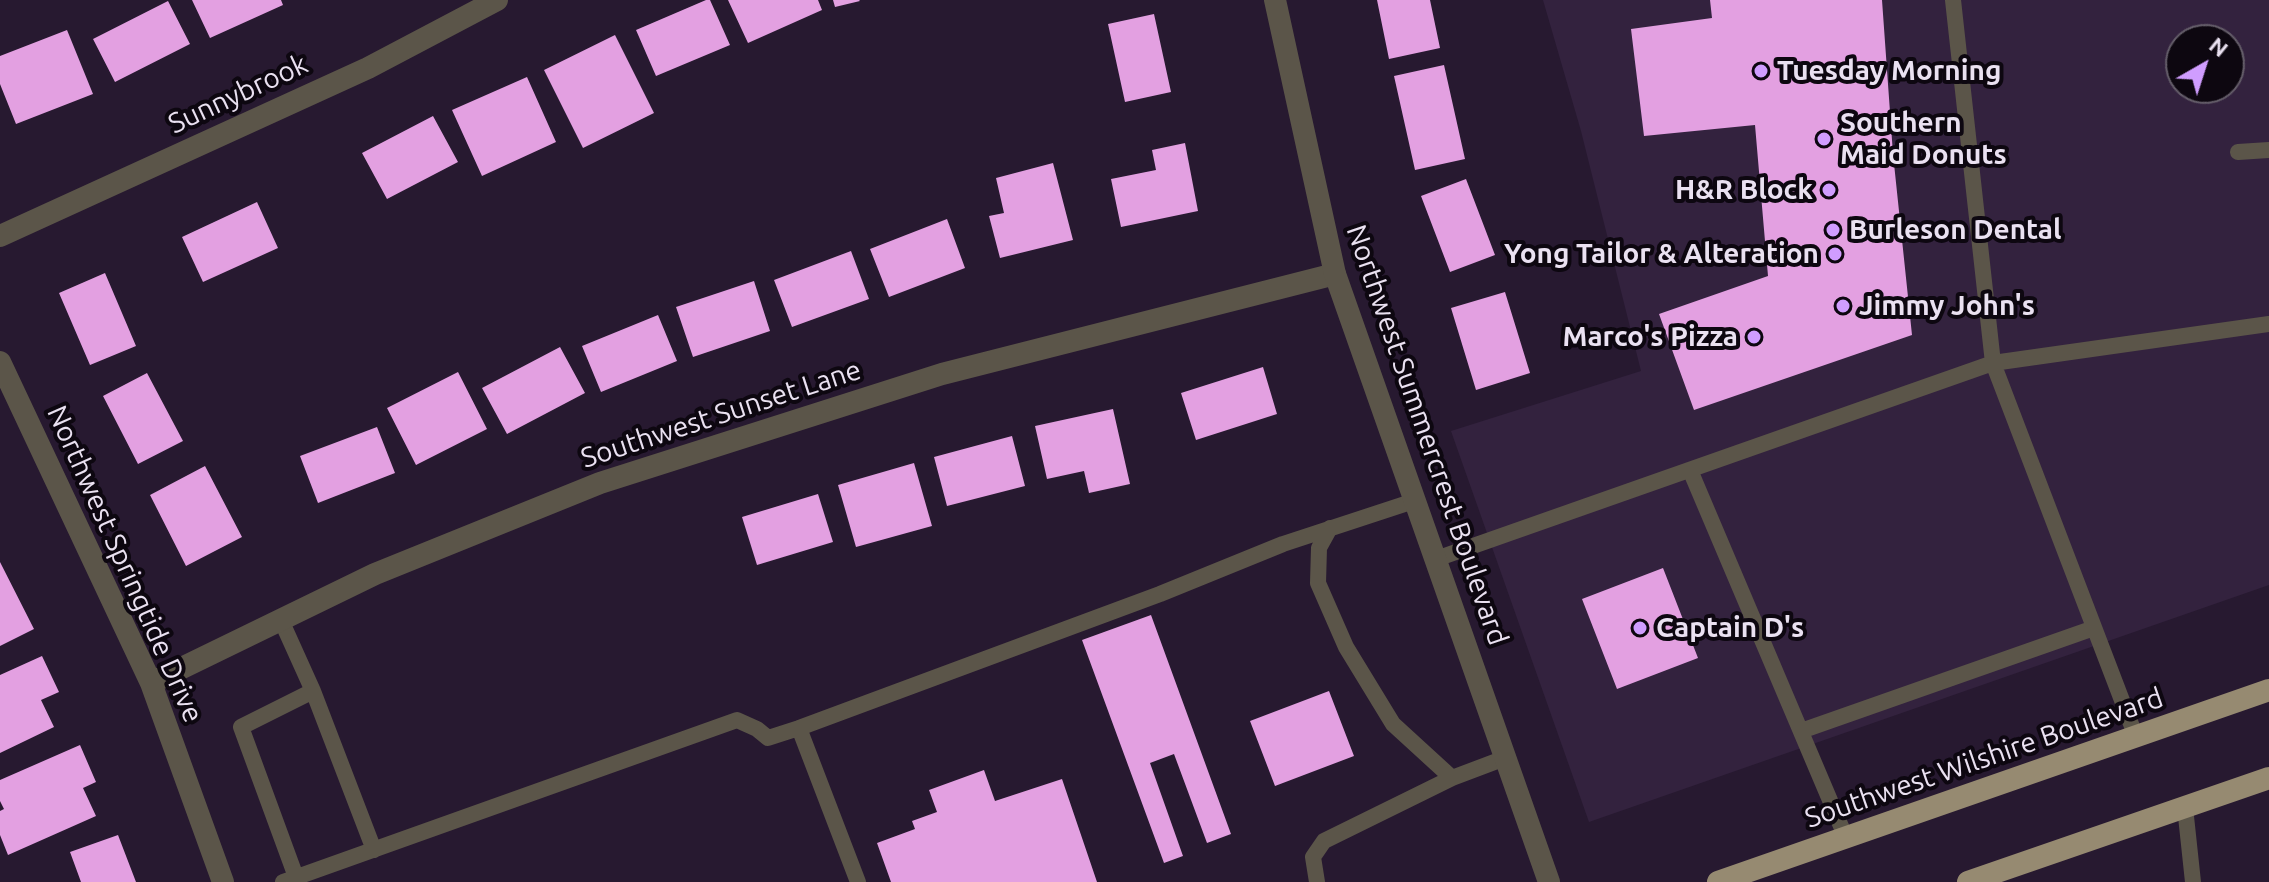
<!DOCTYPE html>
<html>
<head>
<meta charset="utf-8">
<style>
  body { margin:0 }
  #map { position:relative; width:2269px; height:882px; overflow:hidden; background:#271930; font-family:Ubuntu,sans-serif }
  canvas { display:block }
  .north { position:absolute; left:2165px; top:24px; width:80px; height:80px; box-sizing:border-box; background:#0d0710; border:2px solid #655e6a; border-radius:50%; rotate:39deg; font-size:22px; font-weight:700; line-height:32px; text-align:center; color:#eae1f1 }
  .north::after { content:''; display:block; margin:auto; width:28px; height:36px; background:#d09dff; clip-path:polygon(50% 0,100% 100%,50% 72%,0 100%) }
</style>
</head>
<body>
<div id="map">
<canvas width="2269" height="882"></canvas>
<div class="north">N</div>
</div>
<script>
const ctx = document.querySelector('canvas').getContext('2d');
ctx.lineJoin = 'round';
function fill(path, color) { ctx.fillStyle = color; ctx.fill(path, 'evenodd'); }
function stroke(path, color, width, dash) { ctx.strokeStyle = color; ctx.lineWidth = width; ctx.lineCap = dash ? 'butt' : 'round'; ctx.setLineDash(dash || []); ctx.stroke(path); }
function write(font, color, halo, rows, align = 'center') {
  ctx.font = font + ' Ubuntu,sans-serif'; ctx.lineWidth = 8; ctx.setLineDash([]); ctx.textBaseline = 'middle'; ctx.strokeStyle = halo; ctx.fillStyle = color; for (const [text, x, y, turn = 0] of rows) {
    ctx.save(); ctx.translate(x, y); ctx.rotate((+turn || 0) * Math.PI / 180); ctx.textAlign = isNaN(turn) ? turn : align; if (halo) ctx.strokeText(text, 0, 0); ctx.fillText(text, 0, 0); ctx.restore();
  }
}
fill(new Path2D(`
  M1543 0H2269V585L1589 822 1451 431 1641 371 1581 131ZM2181 40H2229V88H2181Z`), '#33223e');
fill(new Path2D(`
  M192 0H281L283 5 210 38Z
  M706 0H710L730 45 656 76 636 30Z
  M728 0H818L822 10 748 43Z
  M833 0H859L860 1 835 7Z
  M1377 0H1430L1440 48 1389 59Z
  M1710 0H1882L1893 154 1912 335 1694 410 1659 314 1768 276 1755 125 1644 136 1631 29 1712 18Z
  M168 1 190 44 115 82 93 39Z
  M1154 14 1171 92 1125 102 1108 24Z
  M67 30 93 94 16 124 0 84V56Z
  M615 35 654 113 583 148 544 70Z
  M1444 65 1465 159 1415 170 1394 76Z
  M527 77 556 142 482 176 452 110Z
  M433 116 458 162 387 199 362 153Z
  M1185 143 1198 211 1121 227 1111 179 1156 170 1152 150Z
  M1053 163 1073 240 1000 258 989 216 1004 213 996 178Z
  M1466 179 1495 255 1450 272 1421 196Z
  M257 202 278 248 203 282 182 237Z
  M947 219 965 268 889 297 870 249Z
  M851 251 869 299 792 327 774 280Z
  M105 273 136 346 90 365 59 293Z
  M754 281 770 331 693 357 676 307Z
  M1505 292 1530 373 1476 390 1451 308Z
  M658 315 677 361 601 392 582 346Z
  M560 347 585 393 507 434 482 388Z
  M1263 367 1277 414 1196 440 1181 393Z
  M458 372 487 429 416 465 387 408Z
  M147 373 183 441 138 464 103 396Z
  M1113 409 1130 484 1089 493 1084 471 1047 479 1035 426Z
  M377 427 395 473 318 503 300 456Z
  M1012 436 1025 486 947 506 934 457Z
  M914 463 932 526 856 547 838 485Z
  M205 466 242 537 186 566 150 495Z
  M818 494 833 542 757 565 742 517Z
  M0 562 34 629 0 646Z
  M1663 568 1698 658 1617 689 1582 599Z
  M1151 615 1231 834 1207 843 1174 754 1150 763 1183 856 1164 863 1082 640Z
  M42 656 59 692 41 700 54 727 0 753V675Z
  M1329 691 1354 756 1275 786 1250 721Z
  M80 745 96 782 83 788 96 816 8 855 0 835V811L4 809 0 801V780Z
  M984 770 995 801 1062 779 1097 882H891L877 843 915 829 912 821 937 812 929 790Z
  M118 835 136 882H81L70 852Z`), '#e3a0e1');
stroke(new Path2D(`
  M2238 152 2269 150
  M1690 470 1846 838
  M1330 528 1319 548 1318 583 1346 647 1393 724 1452 778 1505 758
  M1436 559 1993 363 1953 0
  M281 620 313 691 374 850
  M799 728 858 882
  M1801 731 2094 628
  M2136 737 1993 363 2269 324
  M2185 807 2193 882
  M296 877 241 727 313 691
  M283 882 737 720 757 729 768 738 799 728 1160 594 1283 544 1414 501
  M1317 882 1313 857 1324 841 1452 778`), '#5b5549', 16);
stroke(new Path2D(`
  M0 236 368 68 497 0
  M0 362 151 683 223 882
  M151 683 375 574 600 483 942 374 1335 274`), '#5b5549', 22);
stroke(new Path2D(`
  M1275 0 1335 274 1549 882`), '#5b5549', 22);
stroke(new Path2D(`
  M1718 882 2269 690
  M1968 882 2269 778`), '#968a71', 22);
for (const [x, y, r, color] of [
  [1761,71,8,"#d09dff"],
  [1824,139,8,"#d09dff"],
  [1829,190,8,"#d09dff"],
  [1833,230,8,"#d09dff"],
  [1835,254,8,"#d09dff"],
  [1843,306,8,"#d09dff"],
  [1754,337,8,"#d09dff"],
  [1640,628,8,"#d09dff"]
]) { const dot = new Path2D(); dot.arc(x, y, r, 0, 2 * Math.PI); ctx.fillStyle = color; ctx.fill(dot); stroke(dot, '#0d0710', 3); }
write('bold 28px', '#eae1f1', '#0d0710', [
  ["Tuesday Morning",1777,71],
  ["Southern",1840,123],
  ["Maid Donuts",1840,155],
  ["H&R Block",1813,190,"right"],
  ["Burleson Dental",1849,230],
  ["Yong Tailor & Alteration",1819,254,"right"],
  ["Jimmy John's",1859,306],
  ["Marco's Pizza",1738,337,"right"],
  ["Captain D's",1656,628]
], 'left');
write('28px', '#eae1f1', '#0d0710', [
  ["Sunnybrook",238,94,-25],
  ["Southwest Sunset Lane",721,414,-18],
  ["Northwest Summercrest Boulevard",1427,435,71],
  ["Northwest Springtide Drive",125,564,66],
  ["Southwest Wilshire Boulevard",1984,758,-19]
]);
</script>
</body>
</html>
